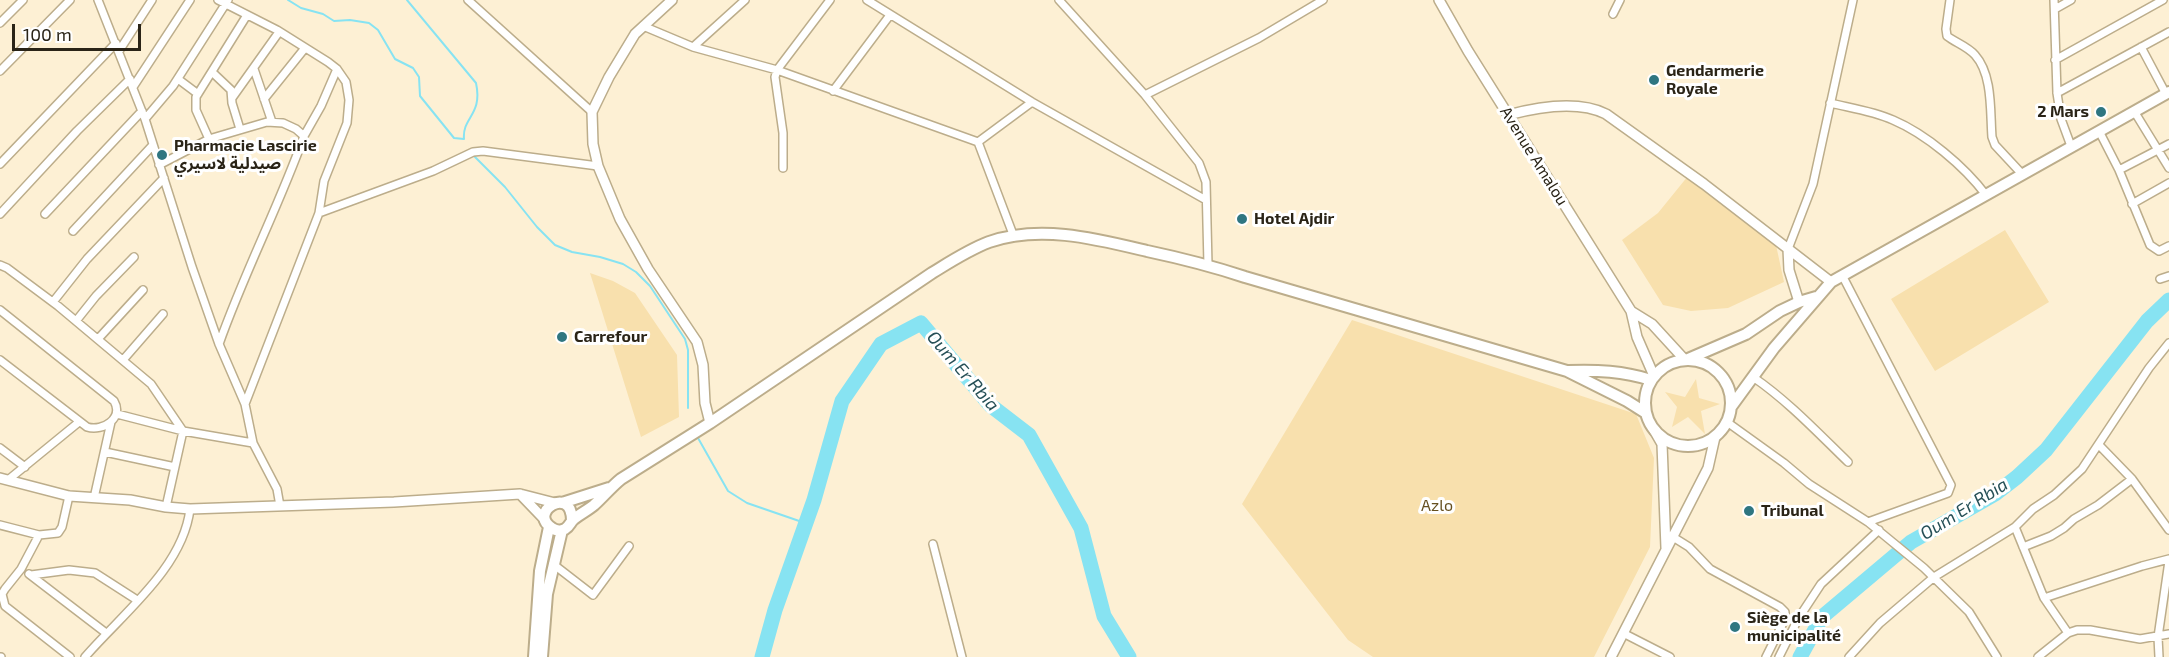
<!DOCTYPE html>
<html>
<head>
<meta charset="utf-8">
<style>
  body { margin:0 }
  #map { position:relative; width:2169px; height:657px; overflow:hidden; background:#fdf0d4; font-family:"Exo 2",sans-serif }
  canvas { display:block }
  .scale { position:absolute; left:12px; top:24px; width:129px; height:27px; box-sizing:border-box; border:3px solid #2a2417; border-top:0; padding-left:8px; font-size:18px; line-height:21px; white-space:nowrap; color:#2a2417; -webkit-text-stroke:4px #fff; paint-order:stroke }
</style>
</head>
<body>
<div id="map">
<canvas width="2169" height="657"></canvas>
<div class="scale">100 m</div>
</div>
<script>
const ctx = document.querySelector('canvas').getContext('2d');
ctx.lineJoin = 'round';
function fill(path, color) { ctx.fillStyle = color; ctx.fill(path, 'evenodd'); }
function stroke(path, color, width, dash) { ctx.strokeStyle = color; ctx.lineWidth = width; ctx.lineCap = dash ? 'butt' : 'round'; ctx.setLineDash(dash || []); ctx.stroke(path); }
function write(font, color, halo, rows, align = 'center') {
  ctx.font = font + ' "Exo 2","Noto Sans Arabic",sans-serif'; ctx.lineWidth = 6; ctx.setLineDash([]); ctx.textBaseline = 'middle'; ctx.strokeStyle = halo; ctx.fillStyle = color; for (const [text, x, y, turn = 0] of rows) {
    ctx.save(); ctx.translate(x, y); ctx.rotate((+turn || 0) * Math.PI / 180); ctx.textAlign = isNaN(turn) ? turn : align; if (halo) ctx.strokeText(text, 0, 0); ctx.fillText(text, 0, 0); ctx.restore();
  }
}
fill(new Path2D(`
  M1688 176 1776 245 1784 282 1728 308 1691 311 1663 305 1622 240 1658 213Z
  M2005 230 2049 302 1935 371 1891 299Z
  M590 273 613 281 635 293 677 355 679 417 641 437Z
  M1352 320 1636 414 1654 458 1650 547 1594 657H1373L1348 640 1242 504Z
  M1696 379 1699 398 1720 404 1701 411 1705 434 1688 417 1672 427 1677 407 1665 392 1685 397Z`), '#f8e0ad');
stroke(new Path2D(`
  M288 0 301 8 323 14 334 21 350 20 369 23 378 30 395 59 413 68 419 77 420 96 454 138 464 139C462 117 483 115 476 83L407 0
  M473 155 505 187 537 227 555 245 572 252 600 257 623 264 636 272 650 286 685 339 688 350V408
  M698 438 728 491 747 503 805 523`), '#87e3f2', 2);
stroke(new Path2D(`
  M762 657 775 610 814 500 842 401 881 344 921 323 990 405 1029 435 1081 528 1104 616 1129 657
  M1800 657 1822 617 1911 542 1995 494 2017 477 2046 450 2147 321 2169 300`), '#87e3f2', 15);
const street = new Path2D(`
  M98 0 145 119 192 267 219 344 245 404 253 443 277 489 280 506
  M218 0 277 30 328 62 337 69 346 82 349 100 347 123 324 181 319 213 245 404
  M468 0 592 112
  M867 0 1032 102 1206 200
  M1059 0 1145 95 1199 163 1206 182 1208 265
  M1950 0 1946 29 1947 36C1956 43 1967 46 1975 55 1993 75 1990 112 1992 137L1995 145 2022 174
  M2054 0 2057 93 2061 119 2071 146
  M2055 9 2071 0
  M1613 14 1620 0
  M0 23 23 0
  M643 26 693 47 777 70 978 142
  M693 47 745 0
  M2141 47 2166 94
  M119 51 152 0
  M2055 60 2163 0
  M254 69 272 122
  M0 71 70 0
  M212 72 231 90 232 103 240 129
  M178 79 198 94
  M133 87 190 0
  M833 91 890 15
  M2057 93 2169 32
  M1145 95 1259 38 1323 0
  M232 98 279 32
  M264 99 305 48
  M1830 103C1851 108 1873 111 1893 120 1926 134 1964 166 1986 195
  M2134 111 2169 168
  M145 119 173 86 228 0
  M2099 131 2119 170 2150 245 2159 251 2169 246
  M304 136 321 106 337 69
  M209 139 196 110V97L247 15
  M0 164 116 43
  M159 165 209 139 267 122 283 123 296 129 304 136C279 206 244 273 219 344
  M783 168V133L775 77 777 70 830 0
  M2119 170 2169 144
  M2132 204 2169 183
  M319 213 433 171 473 152 483 151 598 166
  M0 214 77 131 130 79
  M45 214 142 111
  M73 231 153 145
  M1014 237 978 142 1032 102
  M1788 249 1813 184 1853 0
  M0 265 7 268 58 306 151 384 183 431 253 443
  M1842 275 1951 485 1948 493 1868 522
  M2160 279 2169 276
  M53 302 87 259 164 178
  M0 310 114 401C124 418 103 432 87 427L0 360
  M76 321 96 296 134 257
  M98 339 143 290
  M123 360 163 314
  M1753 377C1788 401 1818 433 1848 462
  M117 414 183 431 166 507
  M1727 422 1784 463 1809 484 1868 522 1924 568 1969 612 1997 657
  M2099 445 2132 479 2169 530
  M0 448 25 467
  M105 452 175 467
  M8 480 79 422
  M94 498 111 422
  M0 525 39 535 58 533 62 527 69 496
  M2015 527 2044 598 2068 633
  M39 535 21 569 5 589 2 594 5 606 70 657
  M1673 537 1689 547 1710 569 1780 607 1785 612V619L1766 657
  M933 544 962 657
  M2023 547 2051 536 2064 528 2074 519 2098 505 2132 479
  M553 564 593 595 629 546
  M29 574 106 633
  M31 575 69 570 95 573 137 600
  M2044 598 2142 566 2169 559
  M1623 633 1670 657
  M0 657H1
  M85 657C122 614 183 568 190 509
  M1779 657 1798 619 1821 584 1879 530
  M1849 657 1880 623 1934 577 2015 527 2033 509 2054 495 2082 469 2149 368 2169 343
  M2038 657 2068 633 2077 630H2090L2140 639 2169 634
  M2159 657 2158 637 2169 561`);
const secondary = new Path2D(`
  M672 0 635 34 609 77 592 112 593 144 598 166 620 219 648 269 697 342 703 365 705 403 710 423
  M1439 0 1468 51 1631 311 1637 337 1654 376
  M1508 115C1538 107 1578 100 1606 114L1704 184 1831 282
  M1788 249 1789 270 1799 302
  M1631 311 1652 324 1685 360
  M1654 430 1662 444 1666 548
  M0 478 69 496 130 500 166 507 190 509 394 502 520 494 555 503
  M520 494 545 520
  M1611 657 1708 468 1715 437`);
const primary = new Path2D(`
  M1688 359 1746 334 1780 311 1799 302 1816 297
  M1645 403a43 43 0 1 1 86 0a43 43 0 1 1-86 0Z
  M1568 371C1597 370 1623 371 1651 380
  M1731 407 1774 348 1831 282 2169 92
  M562 503 609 488
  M572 520C571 484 527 513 552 528 556 531 561 531 565 529 570 526 570 522 574 519 580 514 588 510 594 505 603 497 611 487 621 479L710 423 932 273C950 262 968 250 989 242 1040 224 1097 239 1147 251 1180 258 1212 266 1245 277L1567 371 1627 401 1646 413
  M534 657 540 571 549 527
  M542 657 547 594 562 530`);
stroke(street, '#bcad8b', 10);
stroke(secondary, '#bcad8b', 12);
stroke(primary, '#bcad8b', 14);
stroke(street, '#fff', 7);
stroke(secondary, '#fff', 9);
stroke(primary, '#fff', 10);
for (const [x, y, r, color] of [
  [1654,80,6,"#2f7681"],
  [2101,112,6,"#2f7681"],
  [162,155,6,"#2f7681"],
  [1242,219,6,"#2f7681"],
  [562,337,6,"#2f7681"],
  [1749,511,6,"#2f7681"],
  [1735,627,6,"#2f7681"]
]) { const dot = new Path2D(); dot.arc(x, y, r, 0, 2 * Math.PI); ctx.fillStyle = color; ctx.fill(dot); stroke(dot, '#fff', 2); }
write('bold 16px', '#2a2417', '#fff', [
  ["Gendarmerie",1666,71],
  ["Royale",1666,89],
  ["2 Mars",2089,112,"right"],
  ["Pharmacie Lascirie",174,146],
  ["صيدلية لاسيري",174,164],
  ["Hotel Ajdir",1254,219],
  ["Carrefour",574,337],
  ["Tribunal",1761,511],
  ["Siège de la",1747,618],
  ["municipalité",1747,636]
], 'left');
write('16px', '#2a2417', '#fff', [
  ["Avenue Amalou",1534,156,58]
]);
write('16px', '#66501f', '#fff', [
  ["Azlo",1437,506]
]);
write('italic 18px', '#265057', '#fff', [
  ["Oum Er Rbia",963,371,49],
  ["Oum Er Rbia",1964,509,-32]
]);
</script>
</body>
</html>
